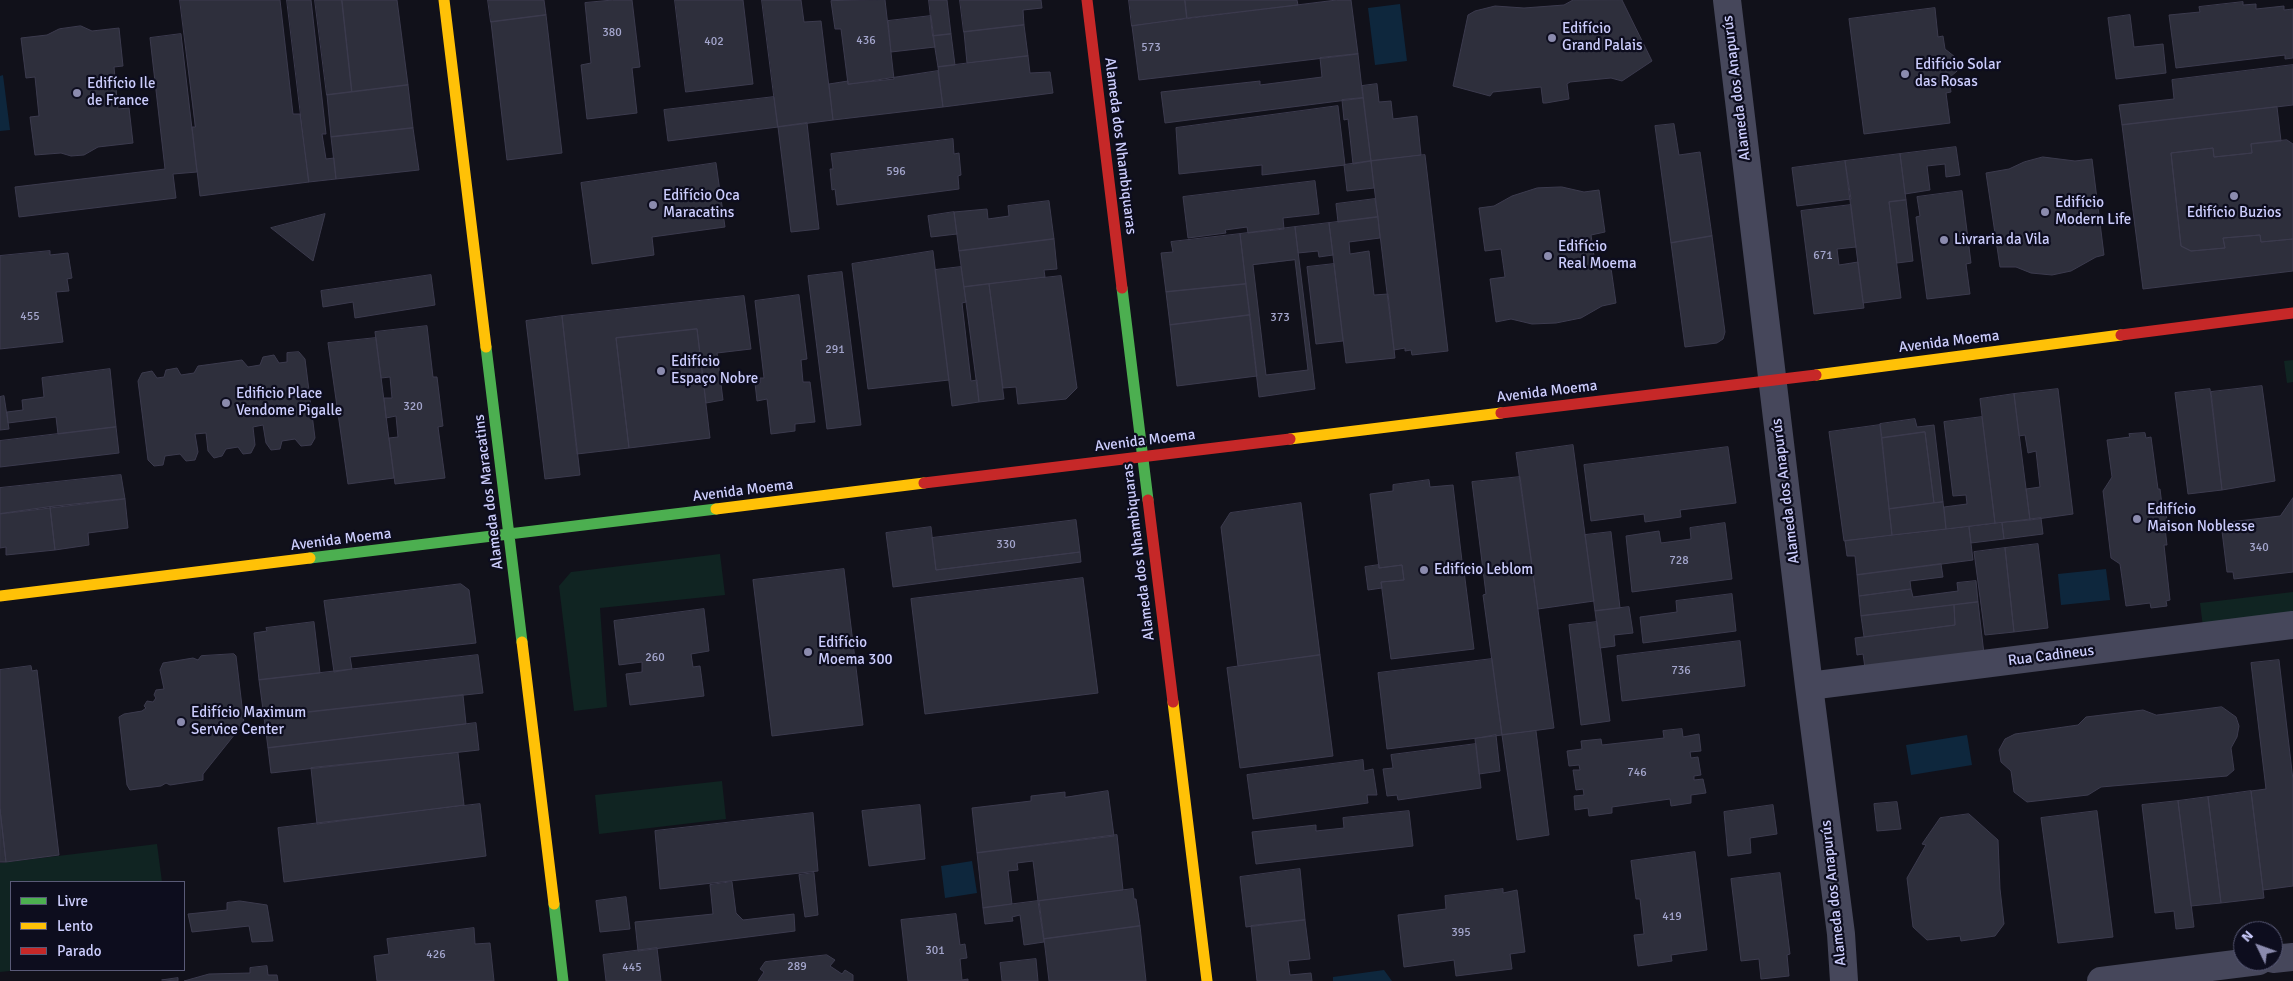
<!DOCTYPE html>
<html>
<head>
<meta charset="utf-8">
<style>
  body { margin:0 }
  #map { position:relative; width:2293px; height:981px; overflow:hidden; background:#11111a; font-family:Signika,sans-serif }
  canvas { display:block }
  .legend { position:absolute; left:10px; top:881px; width:175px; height:90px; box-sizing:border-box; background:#0d0d1e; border:1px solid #595a77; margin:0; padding:6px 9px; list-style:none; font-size:15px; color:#cccdfd }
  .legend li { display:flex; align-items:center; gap:10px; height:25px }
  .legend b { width:25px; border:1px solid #595a77 }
  .north { position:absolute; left:2233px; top:921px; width:50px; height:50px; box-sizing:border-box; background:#0d0d1e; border:1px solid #595a77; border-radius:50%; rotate:312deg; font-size:14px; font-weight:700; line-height:20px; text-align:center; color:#cccdfd }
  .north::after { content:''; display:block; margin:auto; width:18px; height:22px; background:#8b8bae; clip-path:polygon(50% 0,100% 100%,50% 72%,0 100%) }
</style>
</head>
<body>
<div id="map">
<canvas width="2293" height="981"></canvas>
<ul class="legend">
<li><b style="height:6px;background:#4caf50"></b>Livre</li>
<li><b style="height:6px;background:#ffc107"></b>Lento</li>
<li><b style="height:6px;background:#c62828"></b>Parado</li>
</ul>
<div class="north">N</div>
</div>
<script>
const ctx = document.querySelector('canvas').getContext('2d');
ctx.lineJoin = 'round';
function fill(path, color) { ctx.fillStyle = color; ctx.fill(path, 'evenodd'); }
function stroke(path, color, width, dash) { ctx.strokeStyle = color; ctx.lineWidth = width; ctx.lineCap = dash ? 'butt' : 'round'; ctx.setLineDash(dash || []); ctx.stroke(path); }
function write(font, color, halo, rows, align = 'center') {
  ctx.font = font + ' Signika,sans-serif'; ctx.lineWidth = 4.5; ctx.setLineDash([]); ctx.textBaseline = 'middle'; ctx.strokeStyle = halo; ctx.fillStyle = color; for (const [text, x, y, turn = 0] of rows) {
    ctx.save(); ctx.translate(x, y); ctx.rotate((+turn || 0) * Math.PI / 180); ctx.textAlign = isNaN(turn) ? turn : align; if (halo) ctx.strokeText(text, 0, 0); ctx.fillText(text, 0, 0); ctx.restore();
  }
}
fill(new Path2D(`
  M2293 360V382L2287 383 2284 361Z
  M720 554 725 595 600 608 607 707 574 711 559 586 571 572Z
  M2293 592V616L2203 627 2200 603Z
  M722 781 726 819 599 834 595 795Z
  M157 844 162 882H11V970H19L0 972V863Z`), '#102422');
fill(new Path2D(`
  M1400 4 1407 61 1375 65 1368 8Z
  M3 75 10 130 0 131V76Z
  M2106 569 2110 600 2061 605 2058 574Z
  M1967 735 1972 765 1911 775 1906 745Z
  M972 861 977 893 945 898 941 866Z
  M1384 970 1392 981H1333V977Z`), '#0e273d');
const building = new Path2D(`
  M180 0H280L293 114H300L309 182 200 196 192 127H195Z
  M287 0H311L326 134H322L326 159 334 158 336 179 309 182Z
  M315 0H342L352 92 327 95Z
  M342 0H397L408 85 352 92Z
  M488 0H544L546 15 491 22Z
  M613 0H632L640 67 632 68 637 113 587 119 581 65 591 63 585 3Z
  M675 0H743L753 84 686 92Z
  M762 0H801L804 22 821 21 833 120 778 127Z
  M885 0 894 79 848 84 841 29H835L831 1Z
  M929 0H947L951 34 933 36Z
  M960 0H1041L1042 8 1023 10 1024 25 964 32Z
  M1129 0H1185L1187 18 1132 26Z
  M1185 0H1297L1298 5 1187 18Z
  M1337 0H1351L1358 54 1139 80 1132 26Z
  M1622 0 1652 61 1622 81 1611 78 1570 82 1567 84 1569 99 1546 103H1543L1541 87 1493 92 1490 96 1453 86 1468 15 1475 11 1495 6 1524 8 1564 5 1573 0Z
  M2243 2V5L2256 4V9L2284 6V10L2293 9V58L2285 59V55L2176 68 2169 15 2200 12 2199 7Z
  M1935 8 1938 37 1943 36 1945 49 1955 57 1957 71 1949 78 1951 92 1946 93 1950 123 1864 134 1849 19Z
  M546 15 562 153 507 160 491 22Z
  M2130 15 2134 47 2163 44 2166 73 2116 79 2108 18Z
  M931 16 935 47 891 52 888 21Z
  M1024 25 1028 56 967 63 964 32Z
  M81 26 92 31 119 28 123 66 114 67 118 109 129 108 133 143 98 147 84 155 71 156 61 153 35 155 30 117 39 116 35 77 26 78 21 38 47 35 59 29Z
  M181 34 197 172 173 174 176 198 19 217 15 187 165 169 150 38Z
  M951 34 955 65 938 67 933 36Z
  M1358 54 1363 98 1165 123 1161 92 1260 81V85L1322 77 1320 58Z
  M1028 56 1030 73 1050 72 1053 93 943 107 938 67Z
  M2293 65V105L2122 125 2119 105 2174 99 2172 80Z
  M938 71 943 107 833 120 829 84 848 81V84Z
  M1377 84 1379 102 1391 101 1393 119 1417 116 1421 155 1371 161 1362 86Z
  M408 85 413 128 331 137 327 95Z
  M774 97 778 127 668 141 664 110Z
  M1363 98 1371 161 1353 164 1348 119 1344 120 1342 100Z
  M1338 106 1345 165 1262 175V165L1179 174 1176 128Z
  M2277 107 2281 141 2251 144 2252 153 2214 157 2213 148 2171 153 2181 246 2191 251 2225 248 2223 238 2260 235 2261 242 2293 239V271L2143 289 2122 125Z
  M807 123 819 229 791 232 778 127Z
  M1674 124 1679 155 1700 152 1712 236 1671 243 1655 126Z
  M413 128 419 170 336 179 331 137Z
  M953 139 954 154 959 153 961 175 958 176 959 189 837 205 835 189 832 190 830 169H833L831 154Z
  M2287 140 2293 144V239L2261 242 2260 235 2223 238 2225 248 2191 251 2181 246 2171 153 2213 148 2214 157 2252 153 2251 144Z
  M1956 147 1960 175 1946 177 1945 164 1927 166 1930 190 1905 194 1900 154Z
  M1900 154 1906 200 1889 202 1901 298 1863 303 1845 161Z
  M1425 155 1448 351 1412 355 1411 350 1405 351V348L1394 350 1371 161Z
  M2043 157 2075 161 2092 159 2104 255 2096 257 2071 271 2052 275 2031 273 2016 267H2000L1986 173 2009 169 2024 162Z
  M1371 161 1374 188 1347 191 1344 165Z
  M1845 161 1851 199 1797 206 1792 168Z
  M716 163 725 227 652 237 654 255 592 264 581 183Z
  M1315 181 1319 214 1283 218 1284 229 1248 233 1247 227 1225 230 1226 233 1188 238 1183 197Z
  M1562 187 1584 192 1599 190 1605 232 1591 235 1595 263 1610 261 1616 303 1602 306 1581 318 1556 323 1532 324 1511 319 1496 322 1490 279 1505 277 1501 249 1485 251 1479 208 1494 206 1512 196 1537 188Z
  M1962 191 1971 263 1966 264 1970 294 1927 299 1916 217 1920 216 1917 197Z
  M1375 199 1378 217 1338 222 1336 204Z
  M1906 200 1913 261 1897 263 1889 202Z
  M1049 201 1054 239 959 251 954 212 987 209 988 219 1009 216 1008 206Z
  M1851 205 1856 247 1837 249 1839 265 1858 262 1864 308 1814 314 1801 211Z
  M954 212 957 234 931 237 928 216Z
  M325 214 313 261 271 228Z
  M1378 217 1380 238 1349 242 1350 254 1369 251 1374 295 1388 294 1395 358 1346 363 1329 223Z
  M1329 223 1333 255 1319 257 1318 251 1298 253 1295 227Z
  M1295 227 1315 389 1259 397 1240 234Z
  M1240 234 1246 284 1166 292 1161 253 1173 252 1171 242Z
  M1712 236 1725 332 1723 339 1717 343 1685 347 1671 243Z
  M1054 239 1057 269 1044 270 1045 277 964 287 959 251Z
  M50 251V255L68 253 72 278 67 279 69 291 56 292 63 342 0 349V256Z
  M933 251 949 380 868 389 852 264Z
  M1295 260 1308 370 1266 375 1253 265Z
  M1334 264 1343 341 1316 344 1307 267Z
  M961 267 966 302 962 303 971 381 977 380 979 402 952 406 935 270Z
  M842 272 861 425 827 429 808 276Z
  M431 275 435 305 355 318 353 302 323 307 321 291Z
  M1061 276 1077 388 1066 399 1018 404 1016 387 1003 388 989 284Z
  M989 284 1004 399 979 402 964 287Z
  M1246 284 1250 315 1170 325 1166 292Z
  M799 295 807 359 801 360 803 382H810L815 422 795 424V431L771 434 767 399 757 401 755 383H760V378H764L755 301Z
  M744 296 751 349 717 353 723 400 706 403 697 329 616 338 629 448 577 454 562 316Z
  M1250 315 1257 376 1177 386 1170 325Z
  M562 316 580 475 545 479 526 321Z
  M427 326 433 377H437L443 426 438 427 445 478 395 484 389 438 398 437 396 416 386 418 384 398H392L390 377 381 378 375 332Z
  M697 329 710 438 629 448 616 338Z
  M376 338 394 478 348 484 328 343Z
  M299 352 305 359 315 438 311 445 301 446 295 439 282 441 280 449 271 450 266 443 263 425 253 427 255 445 251 453 243 454 238 447 226 449 222 456 214 458 208 451 206 433 195 434 198 452 195 460 186 461 180 454 165 456 163 465 154 466 148 460 138 381 142 373 152 371 157 378 164 377 166 370 177 368 181 375 194 373 198 366 242 360 248 367 260 365 263 357 274 355 279 363 287 362V353Z
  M110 369 116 427 58 434 56 417 8 423 7 412 23 410 22 400 44 397 42 378Z
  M2262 386 2275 481 2222 490 2211 392Z
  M2058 389 2073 514 2030 520 2026 489 2040 487 2036 451 2028 453 2025 435 2019 436 2014 394Z
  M2210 389 2222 490 2188 494 2175 393Z
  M2014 394 2030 520 1995 523 1980 399Z
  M4 396 9 429 0 430V397Z
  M1982 417 1995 523 1946 529 1944 507 1967 504 1966 495 1953 496 1944 422Z
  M1915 419 1917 427 1934 425 1943 502 1934 503 1925 432 1882 438 1880 424Z
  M1880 425 1892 535 1844 541 1829 432Z
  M116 427 119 453 0 467V441Z
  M1925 432 1934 503 1889 509 1882 438Z
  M2145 433 2146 438 2151 437 2158 489H2160L2162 505H2165L2168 528H2165L2167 545H2164L2170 600 2166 601 2167 606 2151 608 2150 603 2126 606 2120 564 2111 558 2103 491 2112 477 2107 440 2130 437 2129 434Z
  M1573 445 1594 601 1538 609 1516 453Z
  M1728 447 1736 503 1680 510 1681 517 1645 522 1644 514 1591 521 1584 465Z
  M121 475 125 499 0 514V488Z
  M1520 477 1554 728 1502 735 1483 595 1486 594 1472 482Z
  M1429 480 1430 487 1453 485 1462 561 1444 562 1446 573 1464 571 1474 649 1391 659 1381 582 1404 580 1402 565 1379 568 1370 494 1393 491V485Z
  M2293 498V572L2234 579 2233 572H2227L2221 523 2280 516Z
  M125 499 128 528 88 533 89 545 55 550 50 507Z
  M1943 502 1946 529 1892 535 1889 509Z
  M1301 503 1320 655 1238 666 1221 527 1230 513Z
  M50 507 55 550 6 555V547L0 548V514Z
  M2041 518 2043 534 2004 539 2002 523Z
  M1076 520 1080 552 936 570 932 538Z
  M1725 523 1732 579 1632 592 1626 536 1659 531 1661 543 1691 539 1690 528Z
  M2002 523 2004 539 1971 543 1969 527Z
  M931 527 936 570 1080 552 1081 562 893 587 886 533Z
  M1969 527 1973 560 1857 575 1855 556H1847L1845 541Z
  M1611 532 1620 608 1595 611 1585 535Z
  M2038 544 2048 628 2014 632 2005 548Z
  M2005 548 2014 632 1985 635 1974 552Z
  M1941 564 1943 577 1910 581 1911 589 1859 596 1857 575Z
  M1379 565V568L1402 565 1404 580 1381 582 1382 588 1368 590 1365 567Z
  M844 569 863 725 772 736 753 580Z
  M1083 578 1098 693 925 714 911 599Z
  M1976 581 1978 602 1861 616 1859 596 1911 589 1913 597 1958 591 1957 583Z
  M461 584 469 590 476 643 350 657 352 669 334 672 324 601Z
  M1732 594 1736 631 1643 643 1640 617 1677 612 1676 601Z
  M1978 602 1984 654 1865 668 1863 654 1857 655 1855 638 1955 625 1954 605Z
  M1954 605 1955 625 1864 637 1861 616Z
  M1629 607 1633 633 1614 635 1615 646 1600 648 1595 611Z
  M704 609 709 651 691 654 693 667 700 666 704 696 630 705 626 674 642 672V662L619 665 614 621Z
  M314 622 320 673 259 680 254 633 267 631 266 628Z
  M1597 622 1610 721 1581 725 1569 625Z
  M1740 641 1745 686 1622 701 1617 656Z
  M234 654 236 656 244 723 243 728 239 729 203 774V780L170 785 166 783 161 786 130 790 127 785 119 717 124 714 142 711 146 708 144 706 147 701 153 702 156 698 154 695 156 690 164 689 160 670 163 663 193 658 198 660 201 656Z
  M478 655 483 693 264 717 259 680Z
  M1320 655 1333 756 1240 768 1227 668Z
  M1492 659 1502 735 1387 749 1378 673Z
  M2279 660 2293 780V886L2263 890 2251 791 2266 789 2251 663Z
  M31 666 32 671 37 670 59 855 6 862 0 809V670Z
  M463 695 466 724 268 748 264 717Z
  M2222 707 2236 717 2239 726 2237 737 2231 748 2234 770 2227 776 2101 787 2088 795 2027 802 2014 792 2011 771 2001 762 1999 750 2005 739 2015 734 2078 725 2086 717 2143 710 2156 715Z
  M476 723 479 750 271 773 268 748Z
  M1682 729 1683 737 1699 734 1701 751 1690 752 1691 758 1698 757 1701 775 1694 776V780L1703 779 1706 793 1691 795V803L1671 806 1670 799 1612 807V813L1589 816 1588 808 1575 810 1574 796 1584 795 1583 789 1576 790 1573 770H1580L1579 765 1569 766 1567 751 1582 749 1581 741 1601 739 1602 745 1664 738 1663 731Z
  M1536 731 1549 835 1517 840 1502 735Z
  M1496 735 1500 771 1479 774 1475 739Z
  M1476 744 1481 788 1398 800 1397 795 1387 796 1383 769 1393 768 1391 755Z
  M458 753 464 805 317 824 311 768Z
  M1363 760 1364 771 1373 769 1377 795H1367L1368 803 1253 819 1247 775Z
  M1108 791 1114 836 977 853 972 808 1031 801V796L1065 792V797Z
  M2251 791 2264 898 2221 903 2208 797Z
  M2208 797 2221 903 2191 906 2178 801Z
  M2178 801 2194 927 2176 929 2174 911 2155 913 2142 805Z
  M1897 802 1901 829 1877 831 1874 804Z
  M480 804 486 856 284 882 278 828Z
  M920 805 925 859 869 866 862 811Z
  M1773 805 1777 834 1750 838 1751 853 1728 856 1724 812Z
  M0 809 6 862H0Z
  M1409 811 1413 846 1256 864 1252 832 1316 825V831L1344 828 1343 818Z
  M2097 811 2113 937 2058 943 2041 818Z
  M813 813 818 871 660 889 655 831Z
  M1969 814 1998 840 2000 889 2004 924 1995 936 1961 941 1960 936 1927 940 1913 927 1907 878 1926 845 1922 844 1940 818Z
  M1117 835 1123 890 1038 901 1033 861 1017 863 1018 870 1008 871 1012 904 983 908 977 853Z
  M1695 852 1707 950 1671 955 1672 961 1638 966 1634 935 1644 934 1640 899H1636L1631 861Z
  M1300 869 1305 920 1246 927 1240 877Z
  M814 873 818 915 805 917 799 875Z
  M1780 873 1790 954 1787 955 1789 976 1761 979 1759 959 1741 961 1731 879Z
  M732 882 736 913 743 920 794 914 795 931 638 951 635 922 713 914 710 885Z
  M1133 889 1134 899H1136L1140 926 1044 939 1039 901Z
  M1503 889V893L1517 890 1525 952 1510 954 1512 969 1456 976 1454 960 1404 967 1398 915 1446 909 1445 896Z
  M626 897 630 929 600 932 596 901Z
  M240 901 267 905 273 941 252 942 249 926 192 932 188 914 227 910V903Z
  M1038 901 1044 942 1024 945 1020 915 1012 917 1013 921 985 924 983 908Z
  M956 914 960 945 965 944 967 958 960 959 962 980 968 979V981H908L901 920Z
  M1305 920 1310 959 1288 961 1290 975 1311 973 1312 981H1257L1251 926Z
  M1140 926 1146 981H1049L1044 939Z
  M474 928 475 944 490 943 494 981H377L374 956 389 954 387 939Z
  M657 948 661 981H606L603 955Z
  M827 955 835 960 830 966 842 974 845 970 853 975V981H758L764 972 760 969 765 962Z
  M1036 959 1038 981H1002L1000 963Z
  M267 966 268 975H277L278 981H184L209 974 250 973V968Z
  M178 978V981L162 980Z`);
fill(building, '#2e2f3c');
stroke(building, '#3c3b4e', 1);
stroke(new Path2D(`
  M1727 0 1809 686 1841 934 1844 981
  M1809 686 2293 625
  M2273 959 2293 957
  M2101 981 2259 961`), '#46475b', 28);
stroke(new Path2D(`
  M1122 288 1148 500
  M486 347 522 642
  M310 558 716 509
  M554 904 563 981`), '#4caf50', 11);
stroke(new Path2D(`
  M444 0 486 347
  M1816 375 2121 335
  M1290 439 1501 413
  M716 509 924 483
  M0 596 310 558
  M522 642 554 904
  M1173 702 1207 981`), '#ffc107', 11);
stroke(new Path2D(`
  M1087 0 1122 288
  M2121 335 2293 313
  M1501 413 1816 375
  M924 483 1290 439
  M1148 500 1173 702`), '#c62828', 11);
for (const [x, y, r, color] of [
  [1552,38,5,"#8b8bae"],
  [1905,74,5,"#8b8bae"],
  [77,93,5,"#8b8bae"],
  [2234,196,5,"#8b8bae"],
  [653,205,5,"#8b8bae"],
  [2045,212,5,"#8b8bae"],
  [1944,240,5,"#8b8bae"],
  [1548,256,5,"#8b8bae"],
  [661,371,5,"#8b8bae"],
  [226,403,5,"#8b8bae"],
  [2137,519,5,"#8b8bae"],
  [1424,570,5,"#8b8bae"],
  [808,652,5,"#8b8bae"],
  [181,722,5,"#8b8bae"]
]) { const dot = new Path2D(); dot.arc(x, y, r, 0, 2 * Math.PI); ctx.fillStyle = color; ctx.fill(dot); stroke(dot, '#0d0d1e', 2); }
write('12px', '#a4a6cd', null, [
  ["380",612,33],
  ["436",866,41],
  ["402",714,42],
  ["573",1151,48],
  ["596",896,172],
  ["671",1823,256],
  ["455",30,317],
  ["373",1280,318],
  ["291",835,350],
  ["320",413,407],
  ["330",1006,545],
  ["340",2259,548],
  ["728",1679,561],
  ["260",655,658],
  ["736",1681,671],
  ["746",1637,773],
  ["419",1672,917],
  ["395",1461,933],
  ["301",935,951],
  ["426",436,955],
  ["289",797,967],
  ["445",632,968]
]);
write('15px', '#cccdfd', '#0d0d1e', [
  ["Edifício",1562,29],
  ["Grand Palais",1562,46],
  ["Edifício Solar",1915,65],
  ["das Rosas",1915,82],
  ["Edifício Ile",87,84],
  ["de France",87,101],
  ["Edifício Oca",663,196],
  ["Maracatins",663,213],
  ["Edifício",2055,203],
  ["Modern Life",2055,220],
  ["Edifício Buzios",2234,213,"center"],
  ["Livraria da Vila",1954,240],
  ["Edifício",1558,247],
  ["Real Moema",1558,264],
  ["Edifício",671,362],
  ["Espaço Nobre",671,379],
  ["Edificio Place",236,394],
  ["Vendome Pigalle",236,411],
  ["Edifício",2147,510],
  ["Maison Noblesse",2147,527],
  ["Edifício Leblom",1434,570],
  ["Edifício",818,643],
  ["Moema 300",818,660],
  ["Edifício Maximum",191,713],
  ["Service Center",191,730]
], 'left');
write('15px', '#cccdfd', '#0d0d1e', [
  ["Alameda dos Anapurús",1737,88,-97],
  ["Alameda dos Nhambiquaras",1120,146,83],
  ["Avenida Moema",1949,342,-7],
  ["Avenida Moema",1547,392,-7],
  ["Avenida Moema",1145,441,-7],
  ["Avenida Moema",743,491,-7],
  ["Alameda dos Anapurús",1786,491,-97],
  ["Alameda dos Maracatins",489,492,-97],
  ["Avenida Moema",341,540,-7],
  ["Alameda dos Nhambiquaras",1139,552,-97],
  ["Rua Cadineus",2051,656,-7],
  ["Alameda dos Anapurús",1834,893,-96]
]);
</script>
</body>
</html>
